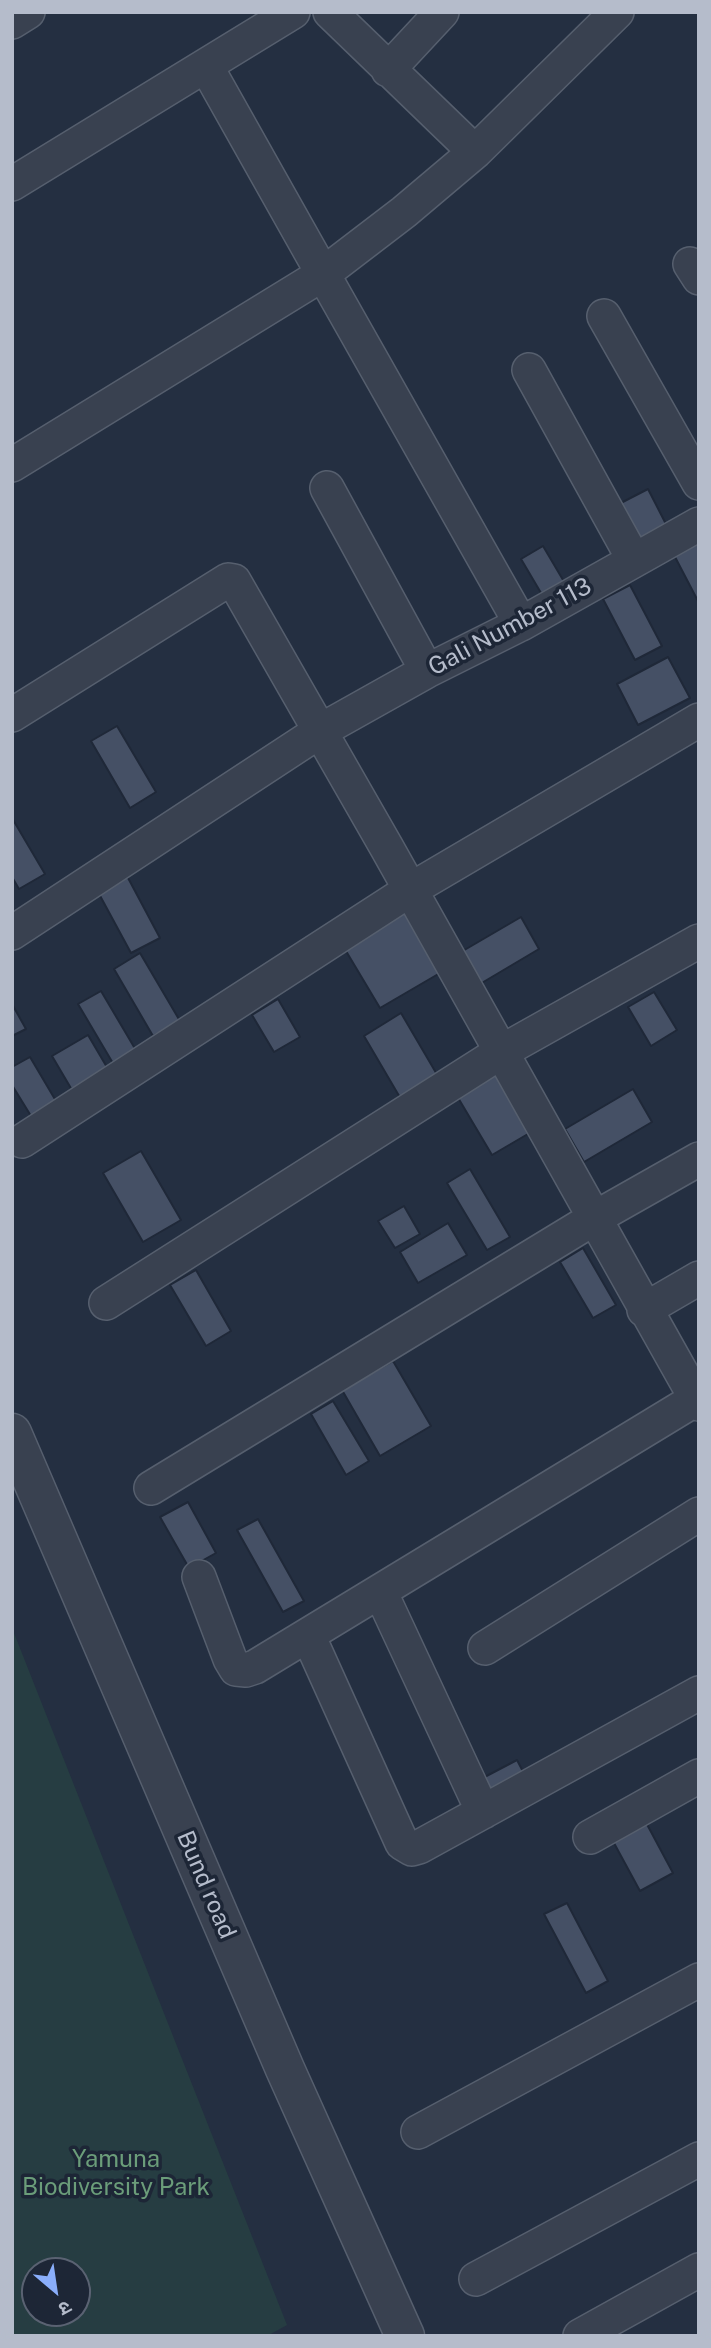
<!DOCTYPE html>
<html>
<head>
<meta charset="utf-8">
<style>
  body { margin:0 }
  #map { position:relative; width:711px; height:2348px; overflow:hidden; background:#242f41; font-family:"Public Sans","Noto Sans Devanagari",sans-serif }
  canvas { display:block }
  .frame { position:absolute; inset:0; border:14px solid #b5bccb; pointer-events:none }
  .north { position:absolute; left:21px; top:2257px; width:70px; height:70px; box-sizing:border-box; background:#1d2636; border:2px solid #5a6272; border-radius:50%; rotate:151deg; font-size:19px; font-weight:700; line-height:28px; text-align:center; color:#b5bccb }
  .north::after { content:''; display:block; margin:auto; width:24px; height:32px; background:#8aaefb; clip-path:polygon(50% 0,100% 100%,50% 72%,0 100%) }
</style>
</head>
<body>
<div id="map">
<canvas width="711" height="2348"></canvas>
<div class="frame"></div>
<div class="north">उ</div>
</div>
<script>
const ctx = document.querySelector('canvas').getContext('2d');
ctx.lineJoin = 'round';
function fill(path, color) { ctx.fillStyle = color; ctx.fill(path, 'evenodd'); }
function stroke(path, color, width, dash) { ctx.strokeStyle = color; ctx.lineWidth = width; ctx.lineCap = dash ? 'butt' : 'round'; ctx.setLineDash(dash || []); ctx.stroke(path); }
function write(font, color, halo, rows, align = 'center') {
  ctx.font = font + ' "Public Sans",sans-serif'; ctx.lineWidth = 7; ctx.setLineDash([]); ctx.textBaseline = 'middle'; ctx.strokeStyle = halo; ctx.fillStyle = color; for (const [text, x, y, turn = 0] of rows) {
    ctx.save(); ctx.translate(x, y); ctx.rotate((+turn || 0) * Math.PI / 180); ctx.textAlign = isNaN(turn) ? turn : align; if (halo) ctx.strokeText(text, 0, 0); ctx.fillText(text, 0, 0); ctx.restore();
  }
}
fill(new Path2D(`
  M12 1628 287 2325 267 2336H12ZM35 2271H77V2313H35Z`), '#263d42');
const building = new Path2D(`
  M648 489 668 528 636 545 615 506Z
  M699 542V603L674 555Z
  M543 546 566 585 544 598 521 559Z
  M630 585 662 646 635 660 603 599Z
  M668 657 690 698 638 725 617 684Z
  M117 726 156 792 130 808 91 741Z
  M12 818 45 874 19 889 12 877Z
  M127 876 160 938 131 953 98 892Z
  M404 910 440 973 380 1008 343 946Z
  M521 917 539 949 480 984 461 952Z
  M140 953 180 1021 153 1036 114 969Z
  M101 991 137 1052 114 1065 78 1004Z
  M654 992 677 1030 651 1046 628 1007Z
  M278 999 300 1037 274 1052 252 1015Z
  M12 1004 26 1029 12 1036Z
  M401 1013 442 1083 405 1106 364 1036Z
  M88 1035 108 1069 72 1090 52 1056Z
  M30 1057 56 1101 31 1116 12 1085V1067Z
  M498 1072 533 1131 492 1155 457 1096Z
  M633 1089 652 1122 584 1162 565 1129Z
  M141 1151 181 1220 143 1242 103 1173Z
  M470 1169 510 1237 487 1250 447 1183Z
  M404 1206 420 1234 395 1248 378 1221Z
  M448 1223 467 1255 418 1283 400 1252Z
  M583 1248 616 1305 593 1318 560 1262Z
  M196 1270 231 1331 206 1346 170 1285Z
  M393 1361 431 1426 380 1456 342 1390Z
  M333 1401 369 1461 346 1475 311 1414Z
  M188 1502 216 1553 189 1568 160 1517Z
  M258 1519 304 1601 283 1612 237 1530Z
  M517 1760 530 1785 491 1806 477 1781Z
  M642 1815 673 1873 640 1891 608 1832Z
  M567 1903 608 1981 586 1993 544 1914Z`);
fill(building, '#455065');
stroke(building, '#1f2838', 2);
const minor = new Path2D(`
  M330 12 475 152 404 212 323 274 521 624
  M12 22 28 12
  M388 70 442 12
  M475 152 617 12
  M12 184 293 12
  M690 264 699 278
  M604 316 699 483
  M529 370 634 560
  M12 465 323 274 206 66
  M327 488 427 671
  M12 715 228 580 234 581 387 848 699 1404
  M12 933 320 731 427 671 521 624 699 524
  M22 1141 410 890 699 720
  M106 1303 501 1052 699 941
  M644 1310 699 1278
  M151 1488 593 1219 699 1159
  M199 1577 230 1659 236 1669 246 1670 255 1667 696 1399
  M380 1591 483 1812
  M308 1635 402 1843 412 1849 419 1847 699 1693
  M485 1648 699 1514
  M590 1837 699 1776
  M418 2132 699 1980
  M476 2279 699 2159
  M580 2336 699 2270`);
const tertiary = new Path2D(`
  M12 1433 285 2069 405 2336`);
stroke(minor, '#565f6e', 36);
stroke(tertiary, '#565f6e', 41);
stroke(minor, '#394150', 33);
stroke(tertiary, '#394150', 38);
write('24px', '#b5bccb', '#1d2636', [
  ["Gali Number 113",510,627,-28],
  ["Bund road",206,1885,67]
]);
write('24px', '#6b9d7a', '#1d2636', [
  ["Yamuna",116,2160],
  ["Biodiversity Park",116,2188]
]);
</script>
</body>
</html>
